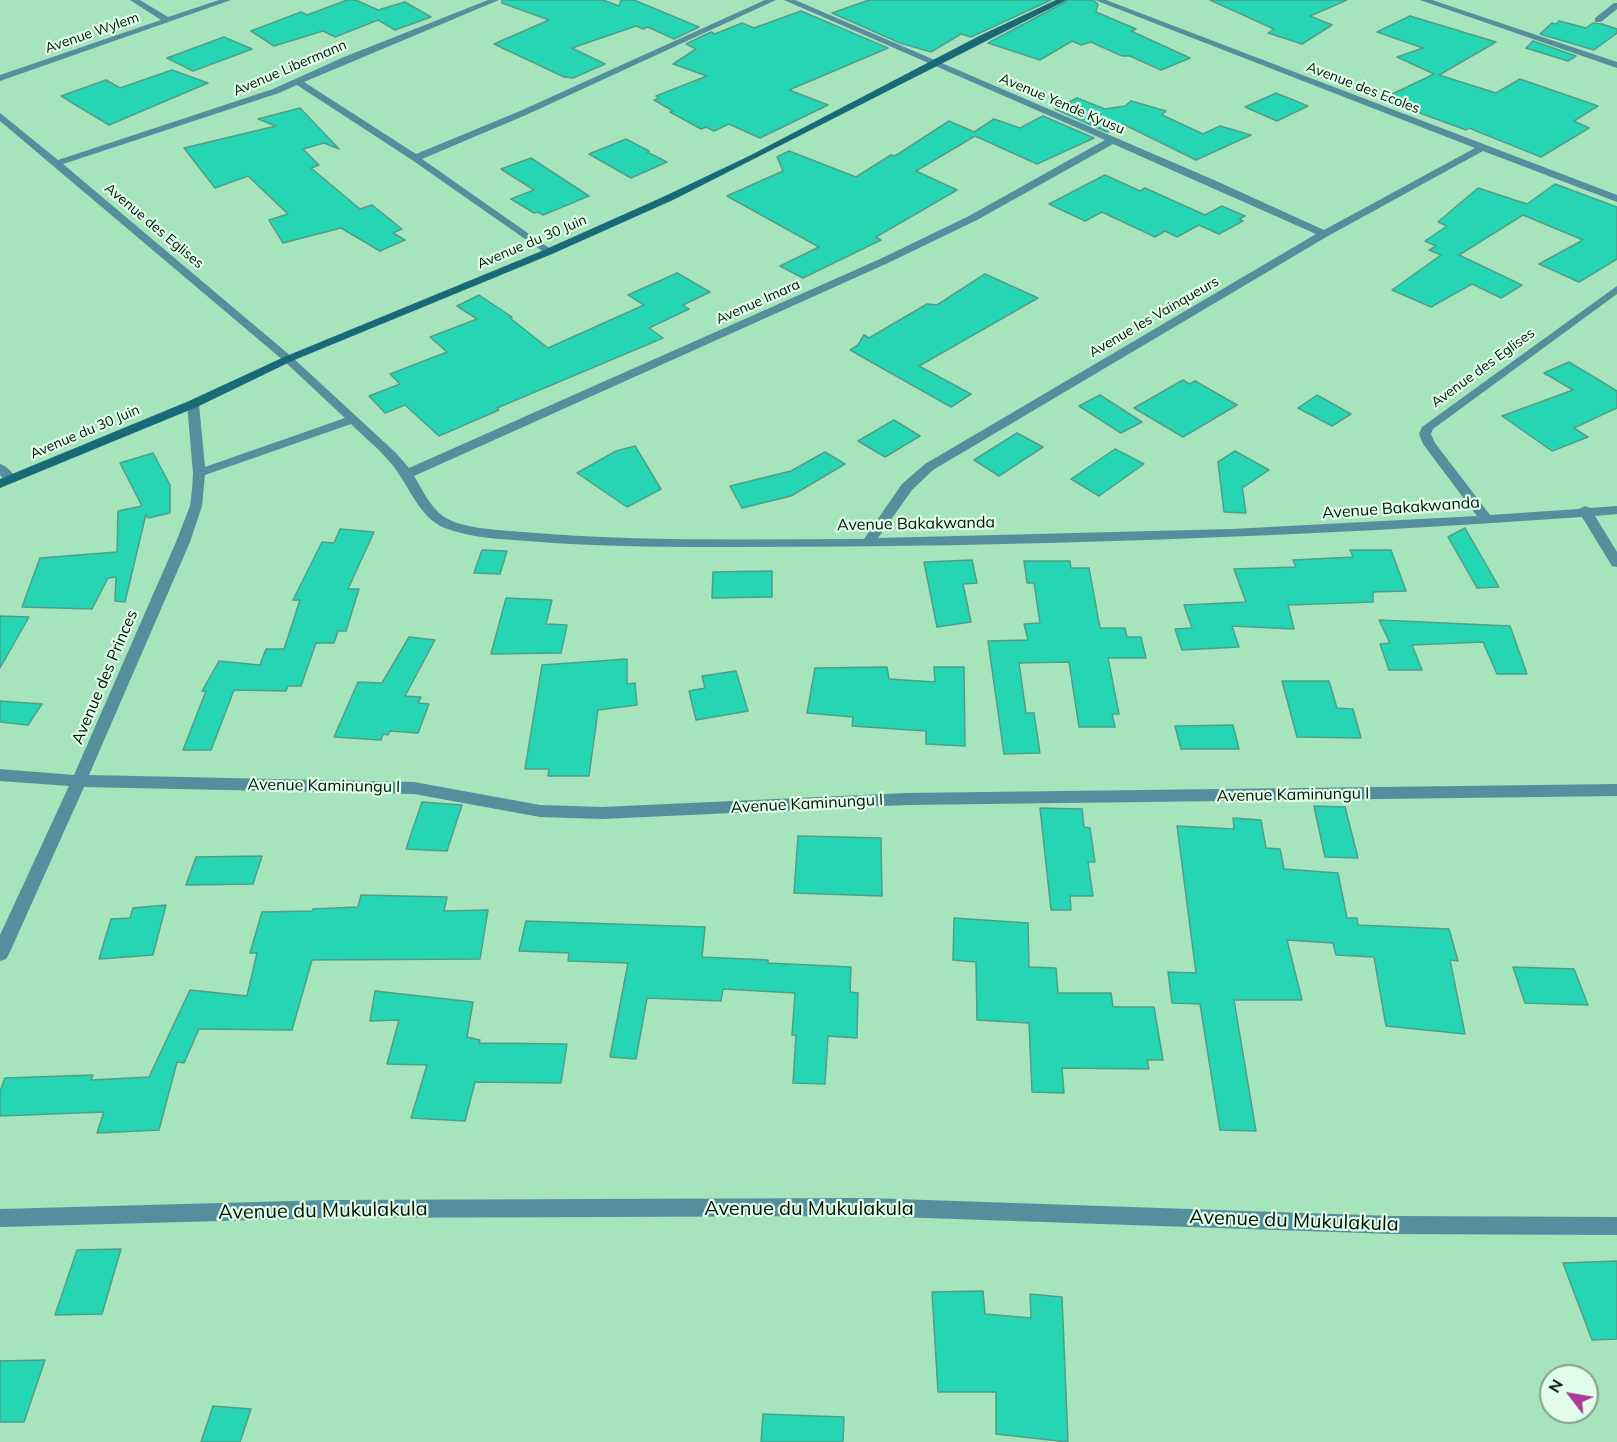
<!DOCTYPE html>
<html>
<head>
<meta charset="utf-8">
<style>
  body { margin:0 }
  #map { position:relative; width:1617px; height:1442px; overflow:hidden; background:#a6e4bb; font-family:Mulish,sans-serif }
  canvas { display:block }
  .north { position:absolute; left:1539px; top:1364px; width:60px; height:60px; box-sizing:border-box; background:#dffde8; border:2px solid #869f8d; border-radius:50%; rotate:301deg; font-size:16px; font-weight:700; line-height:24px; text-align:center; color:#001205 }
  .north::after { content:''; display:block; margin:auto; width:21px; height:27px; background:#aa3b98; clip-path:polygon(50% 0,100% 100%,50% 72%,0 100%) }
</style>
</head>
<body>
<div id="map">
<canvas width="1617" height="1442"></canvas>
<div class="north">N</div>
</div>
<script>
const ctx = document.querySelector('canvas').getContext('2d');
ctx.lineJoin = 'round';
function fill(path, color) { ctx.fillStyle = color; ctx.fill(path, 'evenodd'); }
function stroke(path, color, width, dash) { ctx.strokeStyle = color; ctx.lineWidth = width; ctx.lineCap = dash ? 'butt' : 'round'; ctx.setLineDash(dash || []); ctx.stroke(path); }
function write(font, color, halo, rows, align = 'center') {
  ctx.font = font + ' Mulish,sans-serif'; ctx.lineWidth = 4.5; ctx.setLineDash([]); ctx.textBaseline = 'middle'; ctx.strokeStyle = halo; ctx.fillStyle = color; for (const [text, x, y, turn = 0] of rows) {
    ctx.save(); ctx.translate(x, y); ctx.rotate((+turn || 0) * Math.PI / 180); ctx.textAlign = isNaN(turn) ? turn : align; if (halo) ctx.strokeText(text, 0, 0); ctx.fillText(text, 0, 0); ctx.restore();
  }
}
const building = new Path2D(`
  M347 0H356L378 10 405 2 431 17 395 30 378 20 335 37 323 31 274 46 251 31 301 12 307 15Z
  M502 0H603L619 6 621 0H634L699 27 674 39 648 27 643 29 636 26 572 48 605 64 573 78 564 77 494 44 549 20 502 3Z
  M869 0H1051L971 37 961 34 931 52 900 43 832 13Z
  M1069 0H1093L1098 4 1096 12 1136 29 1131 31 1190 58 1161 70 1130 56H1122L1091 42 1081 45 1072 41 1040 60 988 43Z
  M1210 0H1347L1310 16 1332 25 1302 44 1268 33 1274 29Z
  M801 11 888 48 789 90 828 105 760 138 729 124 714 131 706 127 701 129 670 112 673 111 654 100 659 98 656 96 707 76 673 64 696 49 686 44 711 32 715 34 742 23 754 28Z
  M1410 16 1496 42 1439 75 1496 93 1520 79 1598 106 1574 121 1589 128 1541 157 1469 128 1466 130 1382 99 1434 74 1397 57 1423 48 1377 32Z
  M1559 21 1586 28 1593 23 1602 24 1617 29V33L1594 50 1540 34 1552 23 1556 24Z
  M224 37 252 49 193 71 167 58Z
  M1533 41 1576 56 1568 61 1526 48Z
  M172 70 208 83 109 125 61 96 106 80 120 88Z
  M1276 93 1308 106 1277 121 1245 107Z
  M1077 98 1105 109 1125 106 1131 101 1166 111 1162 115 1203 134 1220 126 1251 135 1196 160 1123 124 1107 132 1055 109Z
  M300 108 339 149 324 143 303 149 319 165 311 168 360 209 372 205 402 229 393 233 405 240 380 251 341 228 283 243 269 220 288 214 248 176 215 188 184 148 276 126 258 119Z
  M1043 116 1094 138 1037 164 975 136 916 171 957 190 876 237 881 240 803 278 780 266 819 247 727 196 783 171 777 157 789 151 856 177 891 155 895 156 949 121 974 132 994 119 1020 128Z
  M626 139 649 151 647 152 667 162 631 178 589 154Z
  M531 158 589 196 543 215 538 212 534 213 511 199 534 190 501 169Z
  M1105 175 1140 191 1145 188 1205 215 1222 206 1245 216 1239 219 1243 221 1219 234 1199 225 1177 237 1165 231 1155 237 1102 212 1085 221 1049 204Z
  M1555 184 1617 207V259L1579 282 1539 264 1583 240 1523 215 1459 255 1522 285 1501 298 1472 284 1431 307 1392 290 1441 255 1429 250 1436 246 1425 241 1447 226 1438 222 1478 188 1527 204Z
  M677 273 710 292 683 305 689 309 649 328 663 338 497 408 499 410 439 436 405 405 385 413 369 396 400 384 390 374 447 352 430 337 477 319 457 306 479 295 512 317 510 318 548 348 644 305 628 295Z
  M985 274 1038 298 919 366 971 394 951 407 850 350 858 345 864 335 869 338 927 304 937 305Z
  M1569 362 1617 391V408L1574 428 1588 437 1552 451 1502 416 1573 390 1544 373Z
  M1183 380 1190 384 1195 381 1237 405 1183 437 1134 408Z
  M1100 395 1142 422 1121 433 1079 406Z
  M1317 395 1351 414 1332 426 1298 408Z
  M894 420 920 436 885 457 858 441Z
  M1017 433 1043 447 999 476 974 460Z
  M635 446 661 489 627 507 577 473 616 451Z
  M1115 449 1144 464 1099 496 1071 479Z
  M1235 451 1269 470 1244 487 1242 486 1246 513 1224 512 1218 462Z
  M825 452 845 464 791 496 742 508 730 486 791 471Z
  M153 453 170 485V513L148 518 146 514 125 602 115 601 116 577 108 578 92 609 22 607 40 558 117 552 118 511 142 506 120 463Z
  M1465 528 1499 587 1477 588 1448 537Z
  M340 529 374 532 348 589H359L346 631H338L334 643H316L301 686H288L286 691 234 690 211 750H183L206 691H202L219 661 260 665 266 649H284L300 600H293L322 542 334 543Z
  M482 550 507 551 500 574 474 573Z
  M1350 550H1391L1406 591 1373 592V602L1288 605 1294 629 1232 626 1239 647 1182 650 1175 629 1192 628 1184 605 1246 602 1234 569 1296 567 1293 560 1353 557Z
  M972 560 977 583 963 584 971 622 937 627 924 562Z
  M1024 561H1070L1071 568H1089L1100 628H1125L1127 637H1141L1146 658H1108L1119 714H1112L1115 727H1079L1069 662 1019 663 1026 713H1034L1040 753 1004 754 988 641 1028 640 1024 624 1040 623 1034 583H1027Z
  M772 571V597L712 598 713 572Z
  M506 598 552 600 546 624 567 625 561 653 491 654Z
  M0 616 29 617 0 668Z
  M1379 620 1510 626 1527 674H1497L1483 642 1412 645 1422 670H1389L1380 644 1390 643Z
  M409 637 435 640 405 696 421 697 418 703 429 704 418 733 390 731 388 735 383 734 381 740 334 737 358 682 382 683Z
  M627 659V684L635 683 637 705 598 710 589 776H548L549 769H525L542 665Z
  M887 667 889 679 935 682 934 667H964L965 746 926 744V731L852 726 853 717 807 713 815 668Z
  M736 671 748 711 696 720 689 691 705 688 702 676Z
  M1282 681H1329L1337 708 1353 709 1361 738 1297 737Z
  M0 701 42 704 28 725 0 722Z
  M1233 725 1239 749H1181L1175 726Z
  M422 802 462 805 447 851 406 849Z
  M1314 806 1345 807 1358 858 1325 857Z
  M1040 808 1082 809 1084 827 1090 828 1095 862H1088L1093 896H1070L1071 910H1051Z
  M1233 818 1261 820 1266 848 1280 849 1284 869 1338 873 1347 918H1357L1358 925 1449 929 1458 961 1450 960 1465 1034 1386 1026 1374 957 1336 955 1333 943 1287 940 1302 1000H1234L1256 1131 1220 1130 1200 1004 1172 1003 1168 972 1196 973 1177 826 1234 829Z
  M798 836 881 838 882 896 794 893Z
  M262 856 253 884 186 885 196 857Z
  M361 895 447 897 444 911 488 910 480 959 312 960 292 1030 199 1029 184 1063 177 1062 159 1130 97 1133 104 1112 0 1116V1091L5 1078 93 1075 91 1080 149 1077 190 990 247 996 257 953H250L262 912 312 911 313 909 358 907Z
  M166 905 153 955 99 959 111 919 130 918 133 908Z
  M954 918 1028 923 1029 967 1056 968 1058 993H1111L1113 1007H1154L1163 1060H1147L1149 1069 1062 1068 1064 1093 1032 1092 1029 1023 977 1020 976 962 953 960Z
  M526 921 705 927 702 957 768 960V963L851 967 850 992 858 993 857 1038 828 1036 825 1084 793 1083 796 1035H792L795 993 723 989 721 1001 647 998 636 1059 610 1057 628 963 568 961 569 953 519 951Z
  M1513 967 1574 969 1588 1005 1525 1003Z
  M375 991 473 1002 467 1037 480 1040 479 1043 567 1044 561 1083 475 1082 465 1121 411 1118 427 1065 387 1064 399 1020 370 1021Z
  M121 1249 102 1314 55 1315 77 1250Z
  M1617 1261V1339L1592 1340 1563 1263Z
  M983 1291 985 1314 1031 1318 1030 1294 1062 1297 1068 1442 996 1434V1392H938L932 1292Z
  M45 1360 24 1422H0V1361Z
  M213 1406 251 1409 240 1442H201Z
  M763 1414 844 1417 843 1442H761Z`);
fill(building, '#26d5b3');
stroke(building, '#4f9f8b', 1.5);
fill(new Path2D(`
  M130 0H140L168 17 219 0H231L0 81V75L161 20Z
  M488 0H499L304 82 416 154 520 111 765 0H776L526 115 422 159 552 250 553 252 548 255 412 160 297 85 279 93 63 164 292 357 396 453 409 468 880 259 969 216 1105 140 784 0H795L1214 180 1324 230 1475 148 1095 0H1106L1617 195V202L1483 151 1328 236 933 470 912 490 878 538 1232 529 1477 516 1423 444 1419 434 1422 427 1617 286V294L1433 429 1431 434 1435 443 1490 515 1579 509 1585 506 1590 508 1617 506V514L1595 516 1617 552V567L1612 566 1582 517C1302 537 1021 547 740 547 669 547 598 547 527 541 501 539 470 538 445 528 417 517 408 481 388 460 377 447 363 436 351 424L205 475 202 506 190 542 89 775 414 782 540 805 602 807 906 793 1617 784V796L906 805 602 819 540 817 414 794 84 787 9 954 6 959 0 961V935L69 786 0 781V769L74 775 176 542 190 506 192 490 193 473 187 404 193 400 199 404 205 467 345 418 284 361 0 121V113L58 160 273 89 344 57ZM1113 144 1316 234 925 464 902 484 864 539C750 539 636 542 523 532 501 530 460 529 443 516 430 507 422 489 414 476L888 263 977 220Z
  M1420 0H1432L1617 62V68Z
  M1614 3H1617V9L1601 22H1595V18Z
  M0 464C7 466 13 473 17 479L16 482H6L0 475Z
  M868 1198 1393 1216 1617 1217V1235L1393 1234 868 1216 330 1218 0 1227V1209L330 1200Z`), '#558e9c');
fill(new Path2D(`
  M1056 0H1067L673 200 552 254 292 361 197 407 0 488V479L189 401 284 357 544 250 665 196 749 156 979 36Z`), '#1a6979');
write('14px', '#001205', '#dffde8', [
  ["Avenue Wylem",92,33,-19],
  ["Avenue Libermann",290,68,-23],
  ["Avenue des Ecoles",1363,88,21],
  ["Avenue Yende Kyusu",1062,104,23],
  ["Avenue des Eglises",154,226,40],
  ["Avenue du 30 Juin",532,242,-23],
  ["Avenue Imara",758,302,-24],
  ["Avenue les Vainqueurs",1154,317,-30],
  ["Avenue des Eglises",1483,368,-36],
  ["Avenue du 30 Juin",85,432,-23]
]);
write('16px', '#001205', '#dffde8', [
  ["Avenue Bakakwanda",1401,508,-4],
  ["Avenue Bakakwanda",916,524,-1],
  ["Avenue des Princes",105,677,-67],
  ["Avenue Kaminungu I",324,786,1],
  ["Avenue Kaminungu I",1293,795,-1],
  ["Avenue Kaminungu I",807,804,-3]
]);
write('20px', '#001205', '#dffde8', [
  ["Avenue du Mukulakula",809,1209],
  ["Avenue du Mukulakula",323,1211,-1],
  ["Avenue du Mukulakula",1294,1221,2]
]);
</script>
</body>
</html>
